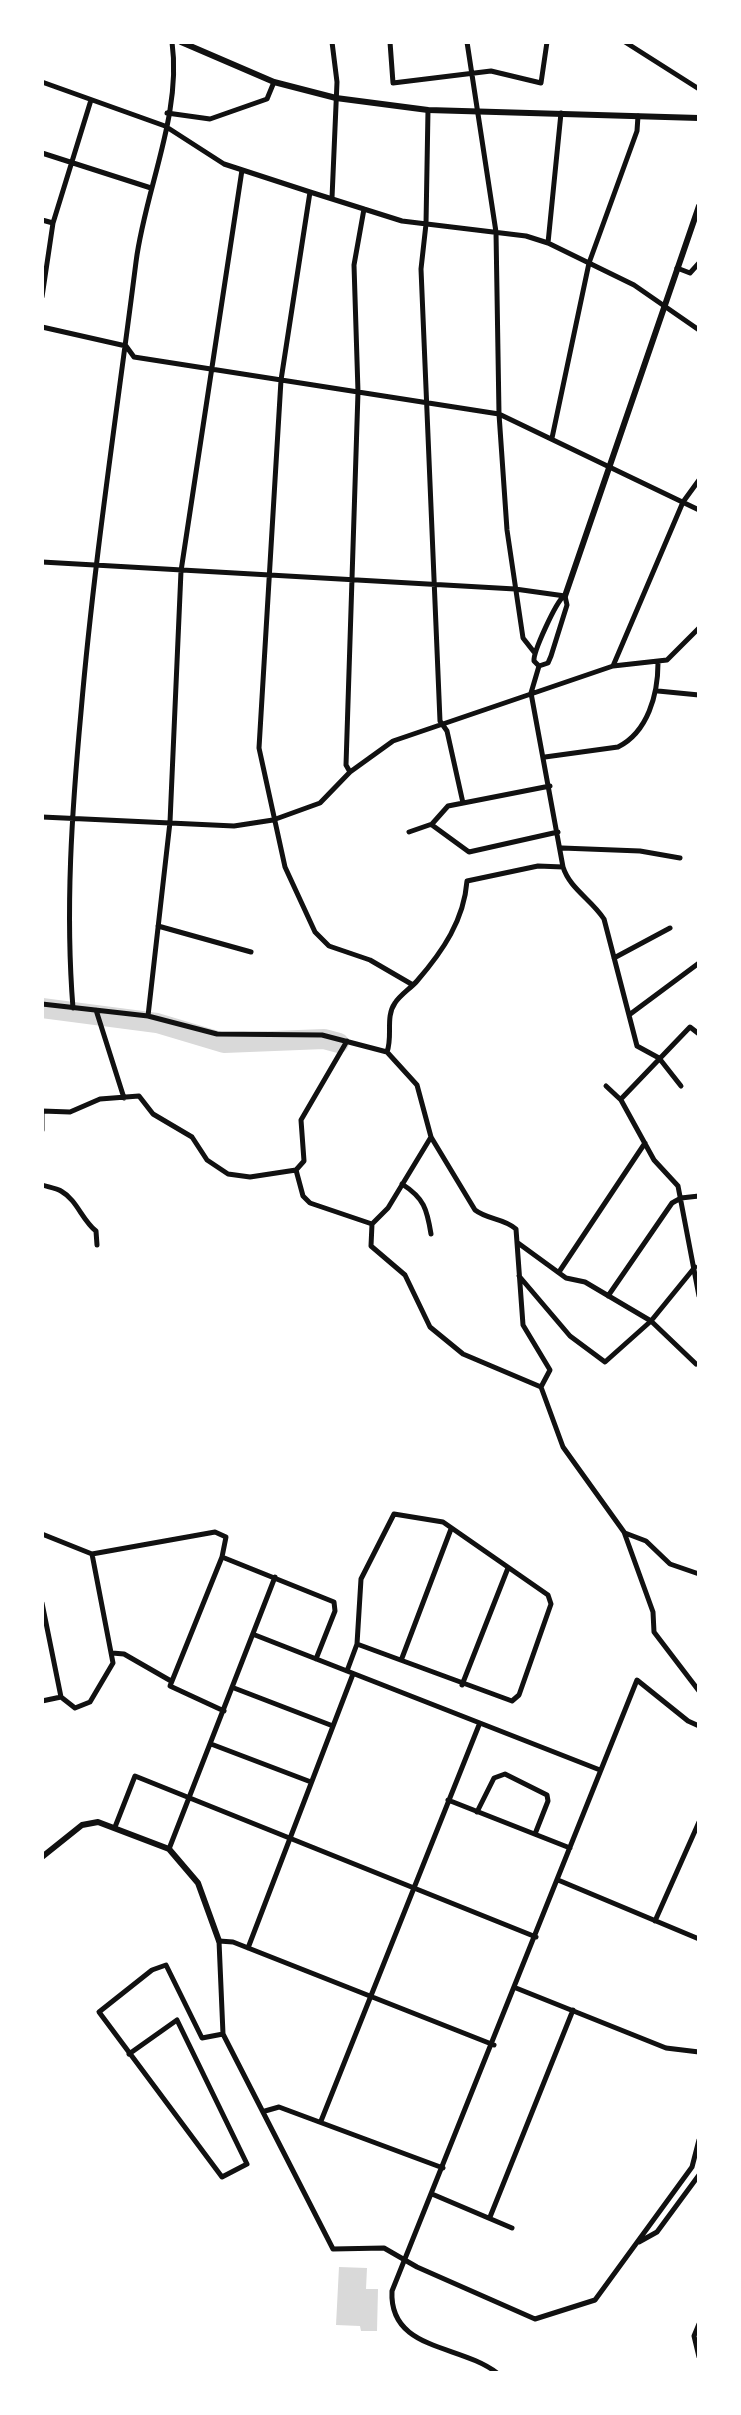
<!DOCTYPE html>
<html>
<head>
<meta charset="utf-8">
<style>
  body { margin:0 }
  #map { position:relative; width:741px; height:2415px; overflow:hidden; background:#fff; font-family:Commissioner,sans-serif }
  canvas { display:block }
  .frame { position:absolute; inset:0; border:44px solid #fff; pointer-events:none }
</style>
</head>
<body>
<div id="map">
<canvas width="741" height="2415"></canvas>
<div class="frame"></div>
</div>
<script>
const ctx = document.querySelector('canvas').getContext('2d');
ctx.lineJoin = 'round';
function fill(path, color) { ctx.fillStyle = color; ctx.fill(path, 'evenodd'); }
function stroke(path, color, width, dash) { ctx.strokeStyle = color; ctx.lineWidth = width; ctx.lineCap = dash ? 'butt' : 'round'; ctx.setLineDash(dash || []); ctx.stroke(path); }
fill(new Path2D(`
  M339 2267 367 2268 366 2289H378L377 2331H361L360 2326 336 2325Z`), '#d9d9d9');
stroke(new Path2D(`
  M42 1008 157 1023 224 1043 324 1039 339 1043`), '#d9d9d9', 20);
stroke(new Path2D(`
  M332 42 337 82 332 198
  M390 42 393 83 491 71 541 83 547 42
  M467 42 496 232 499 414 507 530 523 638 534 652
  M625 42 699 89
  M42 82 165 126 224 164 310 192 402 221 526 236 548 243 634 285 699 330
  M428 110 426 224 421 269 440 721 447 731 463 803
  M167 113 210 119 267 99 274 82
  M42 153 151 188
  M310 192 281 380 259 748 285 867 315 932 329 946 370 960 413 985
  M42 220 53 223
  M548 243 561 113
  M677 268 690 273 699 263
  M42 297 53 223 91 100
  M42 327 126 346 134 357 499 414 699 510
  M552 438 589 263 637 131 638 116
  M42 562 515 589 565 596
  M565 596 567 605 551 656 548 663 539 666 531 693 563 867C570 889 591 899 604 919L637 1046 659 1058 681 1086
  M539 666 534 661C533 652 556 602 564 596
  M613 666 683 502 699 480
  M658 691 699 695
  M545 757 618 747C648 732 658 694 658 663
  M350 772 346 765 358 392 354 265 364 209
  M42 817 234 826 273 820 320 803 350 772 393 741 613 666 667 660 699 628
  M432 825 469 852 558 832
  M409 832 432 824 448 806 550 786
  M562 848 640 851 680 858
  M158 926 251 952
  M614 958 670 928
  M42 1004 148 1016 217 1034 322 1035 387 1052 417 1085 431 1137 475 1210C488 1220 504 1218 516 1229L523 1325 550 1370 541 1387 563 1447 624 1532 653 1612 654 1632 699 1691
  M73 1008C65 909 72 810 81 712 94 561 117 412 136 262 145 190 182 115 172 42
  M96 1010 124 1098
  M629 1015 699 963
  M148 1016 170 822 181 571 242 170
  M387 1052C393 1036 385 1017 395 1003 400 995 411 988 417 981 443 951 464 920 467 881L538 866 563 867
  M606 1086 621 1100 654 1160 678 1186 699 1296
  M621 1099 690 1027 699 1034
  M42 1111 70 1112 100 1099 139 1096 153 1114 192 1137 207 1160 228 1174 250 1177 296 1170 304 1161 301 1120 347 1041
  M42 1112V1130
  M431 1137 388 1208 372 1224 371 1246 405 1275 430 1327 463 1354 541 1387
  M296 1170 303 1196 310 1203 372 1224
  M402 1184C424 1198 427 1209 431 1234
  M42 1185C48 1187 56 1188 61 1191 77 1200 82 1220 96 1231L97 1245
  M518 1243 566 1278 585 1282 651 1321 696 1364
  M559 1272 645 1143
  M519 1276 570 1336 605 1362 651 1321 695 1267
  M608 1296 672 1203 681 1198 699 1196
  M625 1533 646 1541 670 1564 699 1574
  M42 1534 92 1554 215 1532 226 1537 222 1557 170 1686 224 1711
  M222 1557 334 1602 335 1611 316 1659
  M42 1603 61 1697 75 1708 90 1702 113 1663 92 1554
  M255 1635 600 1770
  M112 1653 124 1654 171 1681
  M402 1658 451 1529
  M347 1671 357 1644 512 1701 519 1695 551 1604 548 1595 443 1522 394 1514 361 1579 357 1644
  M462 1685 508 1568
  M234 1688 333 1726
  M42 1701 61 1697
  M211 1744 311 1782
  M448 1800 570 1848
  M477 1812 494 1778 505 1774 547 1795 548 1801 535 1834
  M115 1827 135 1776 536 1937
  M169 1849 275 1577
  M558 1880 699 1939
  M655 1921 699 1822
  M248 1948 353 1674
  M516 1988 666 2048 699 2052
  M494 2045 233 1942 219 1941 223 2034 333 2249 384 2248 417 2267 535 2319 595 2300 692 2167 699 2140
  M129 2054 177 2020 247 2164 222 2177 99 2012 152 1970 166 1965 202 2038 223 2034
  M265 2111 279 2107 443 2168
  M321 2121 479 1725
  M432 2194 512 2228
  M490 2217 573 2010
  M639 2242 657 2232 699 2175
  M699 2324 694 2336 699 2357
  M497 2373C460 2344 389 2351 392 2291L637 1680 688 1721 699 1726`), '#111', 5);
stroke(new Path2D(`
  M181 42 274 82 336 98 428 110 699 118
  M565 596 699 206
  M42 1857 82 1825 98 1822 169 1849 198 1883 219 1941`), '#111', 6);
</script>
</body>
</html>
